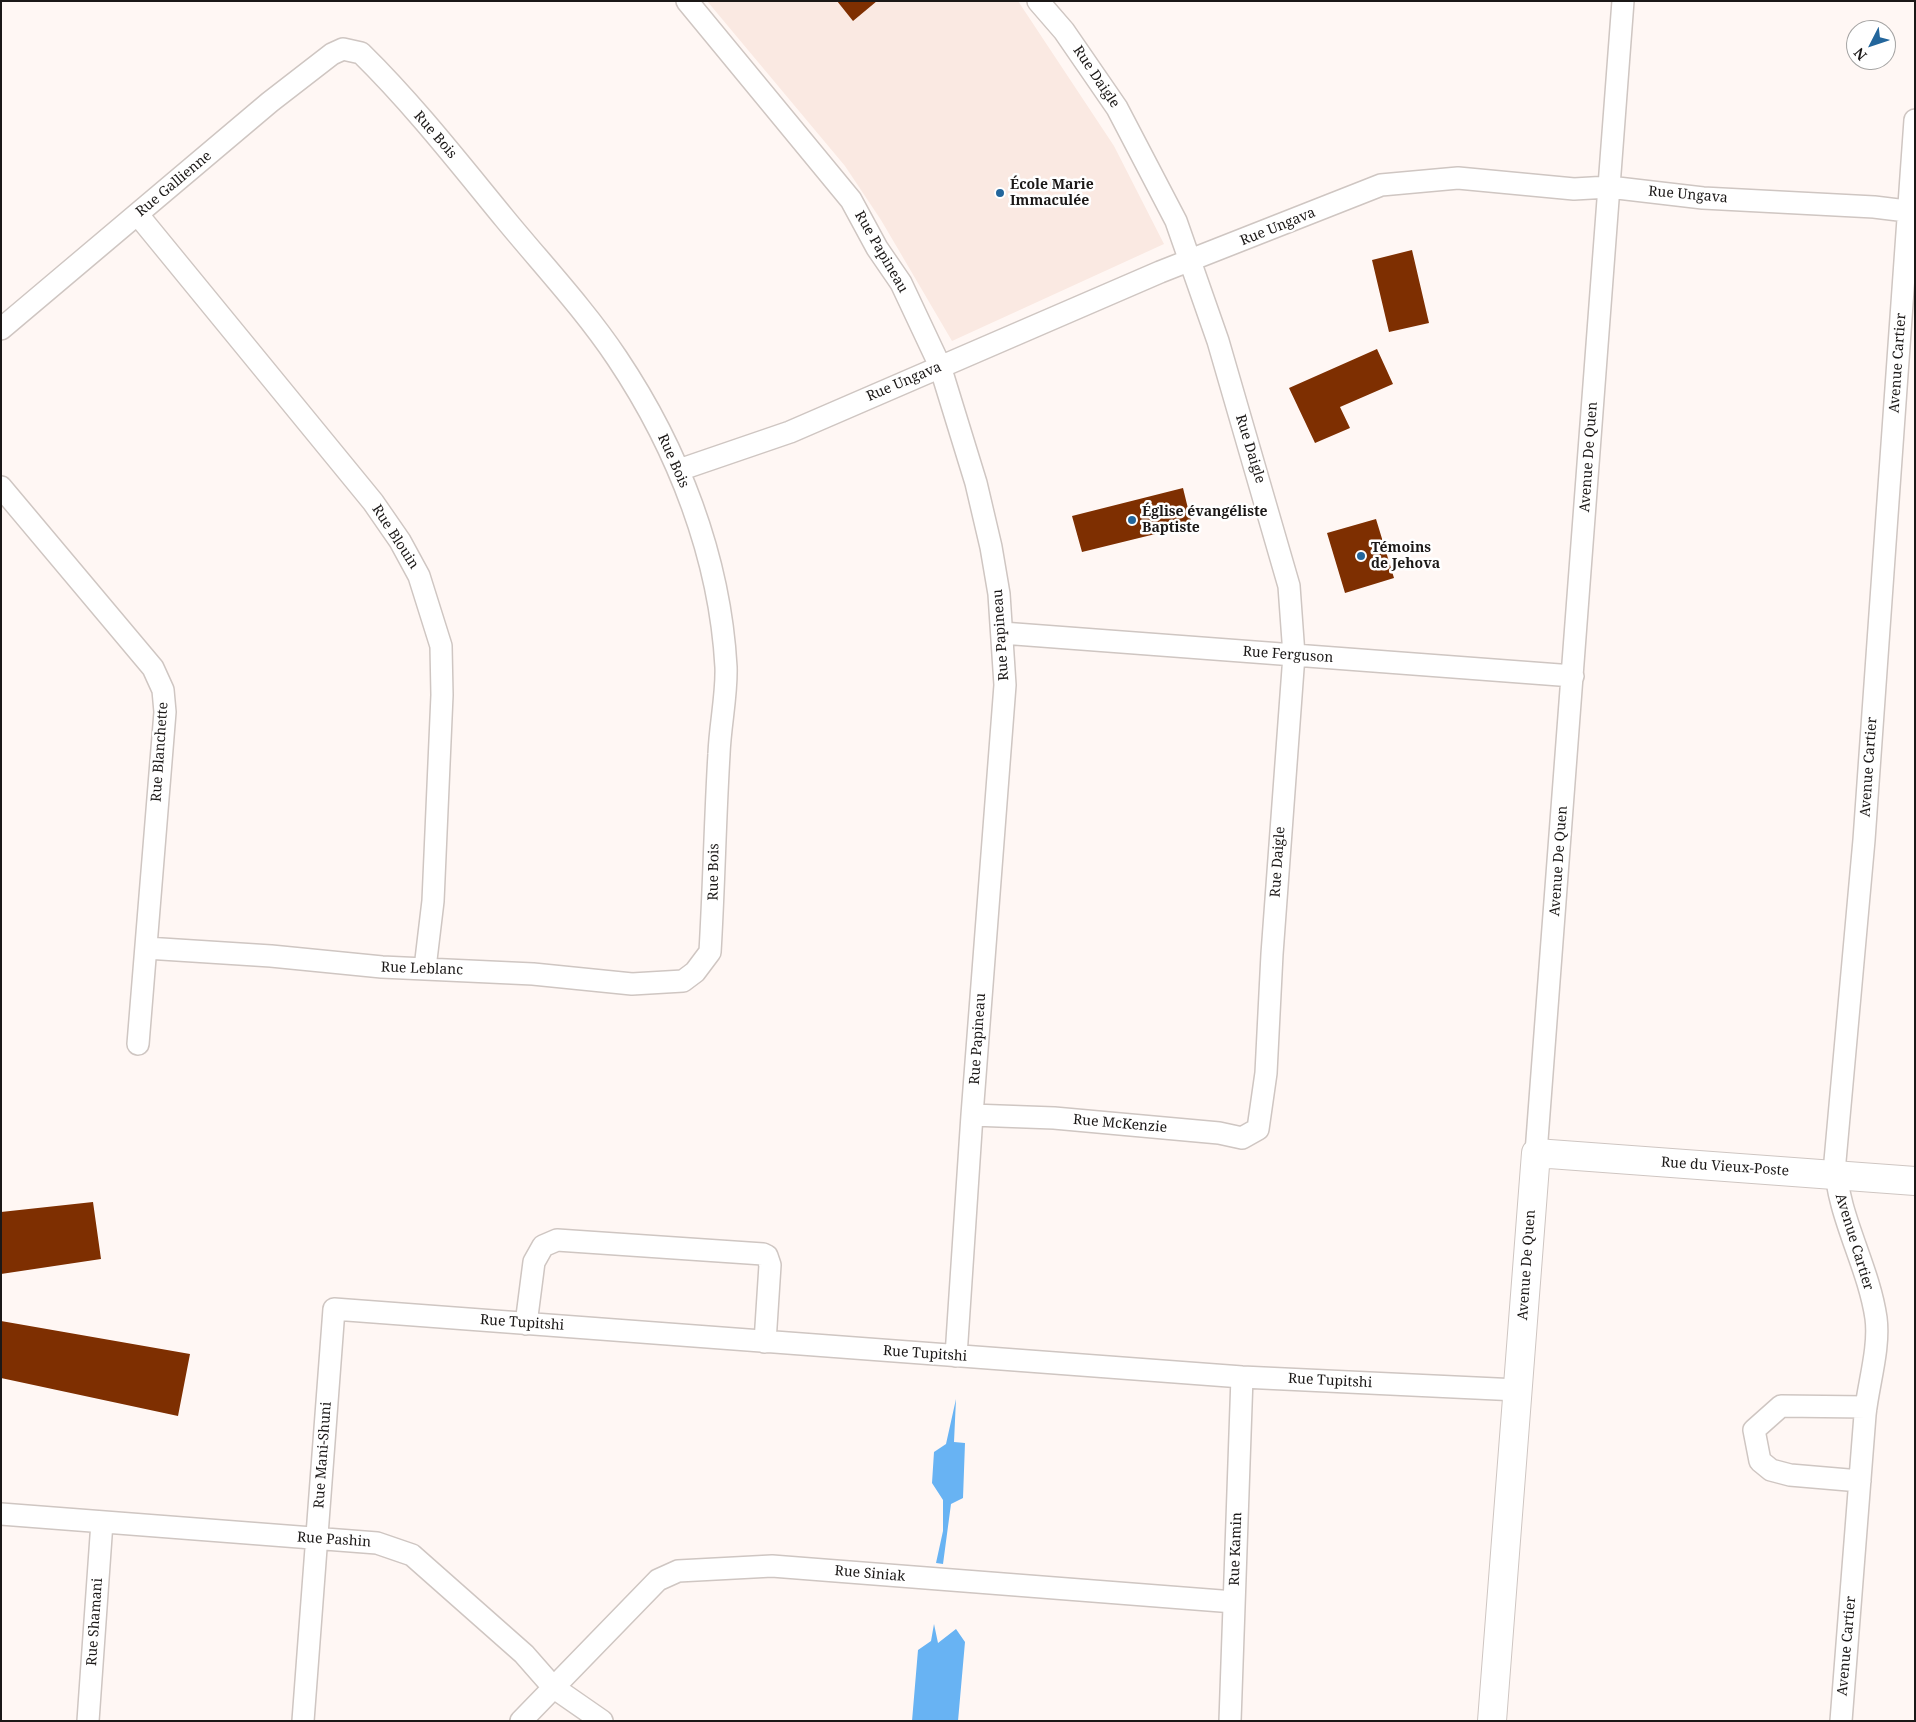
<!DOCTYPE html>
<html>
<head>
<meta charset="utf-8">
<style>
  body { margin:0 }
  #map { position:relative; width:1916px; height:1722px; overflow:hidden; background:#fff7f4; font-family:"Noto Serif",serif }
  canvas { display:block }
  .frame { position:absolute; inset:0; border:2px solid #1b1817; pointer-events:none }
  .north { position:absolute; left:1846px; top:20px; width:50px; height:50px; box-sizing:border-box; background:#fff; border:1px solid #a4a3a2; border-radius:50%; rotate:229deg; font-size:14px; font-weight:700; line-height:20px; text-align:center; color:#1b1817 }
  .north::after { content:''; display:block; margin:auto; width:18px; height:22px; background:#23669c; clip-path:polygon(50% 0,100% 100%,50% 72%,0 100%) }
</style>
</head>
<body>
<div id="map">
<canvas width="1916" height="1722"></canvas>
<div class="frame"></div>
<div class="north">N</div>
</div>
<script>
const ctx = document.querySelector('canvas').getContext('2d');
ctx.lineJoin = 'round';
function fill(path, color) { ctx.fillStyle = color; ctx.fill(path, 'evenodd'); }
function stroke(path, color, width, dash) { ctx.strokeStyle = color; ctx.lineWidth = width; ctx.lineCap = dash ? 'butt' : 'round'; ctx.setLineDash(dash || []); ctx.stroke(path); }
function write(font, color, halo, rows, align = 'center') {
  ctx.font = font + ' "Noto Serif",serif'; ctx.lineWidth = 5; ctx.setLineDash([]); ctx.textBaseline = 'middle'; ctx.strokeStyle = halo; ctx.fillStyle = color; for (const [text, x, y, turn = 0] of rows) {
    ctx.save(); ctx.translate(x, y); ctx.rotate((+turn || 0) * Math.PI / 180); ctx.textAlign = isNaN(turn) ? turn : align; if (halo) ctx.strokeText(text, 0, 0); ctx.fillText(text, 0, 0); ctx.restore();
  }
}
fill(new Path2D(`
  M707 1H1018L1114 146 1164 244 952 341 881 220 845 166Z`), '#fae9e2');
fill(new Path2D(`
  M956 1399 954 1442 965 1443 963 1498 951 1504 943 1564 936 1563 943 1531V1500L932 1483 934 1452 946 1444Z
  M934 1624 938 1643 956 1629 965 1642 958 1721H912L918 1650 931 1641Z`), '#68b3f3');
fill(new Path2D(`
  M837 1H877L853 21Z
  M1412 250 1429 323 1389 332 1372 260Z
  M1377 349 1393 384 1340 407 1350 428 1315 443 1289 388Z
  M1183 488 1192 525 1082 552 1072 516Z
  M1376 519 1394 578 1345 593 1327 533Z
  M93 1202 101 1259 1 1274V1212Z
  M1 1321 190 1354 178 1416 1 1378Z`), '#7e2f01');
const minor = new Path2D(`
  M687 1 851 200 877 248 901 283 940 366 976 483 991 547 999 594 1005 685 972 1115 956 1356
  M138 215 373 502 400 541 419 576 441 646 442 695 433 901 425 968
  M1 329 270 102 332 54 343 49 361 53C413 104 459 163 505 219 542 264 585 310 617 358 678 449 720 557 726 667 727 695 720 725 719 754 715 820 714 886 710 952L695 972 683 981 632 984 533 974 382 967 271 956 146 948
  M679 470 790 432 1160 272 1381 185 1458 178 1574 189 1609 187 1703 198 1874 207 1915 212
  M1 487 153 668 163 690 165 712 138 1044
  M1002 633 1573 676
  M972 1115 1054 1118 1219 1133 1242 1138 1258 1129 1266 1073 1272 954 1294 655 1289 586 1218 341 1176 221 1117 108 1064 31 1038 1
  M1536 1153 1623 1
  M526 1324 534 1262 543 1246 557 1240 763 1254 767 1256 770 1265 765 1342
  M1860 1481 1790 1475 1771 1470 1760 1461 1754 1430 1781 1406 1866 1407
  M1 1514 377 1543 412 1555 524 1654 553 1687 602 1721
  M88 1721 102 1522
  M303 1721 334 1309 1242 1377 1518 1390
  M521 1721 658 1580 678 1571 772 1566 1234 1602
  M1230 1721 1242 1377
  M1841 1721C1849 1619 1857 1517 1865 1415 1868 1385 1880 1348 1876 1318 1868 1264 1837 1216 1835 1161L1864 840 1915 120`);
const tertiary = new Path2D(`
  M1492 1721 1536 1153 1915 1181`);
stroke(minor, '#cfc6c2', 24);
stroke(tertiary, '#cfc6c2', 30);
stroke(minor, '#fff', 21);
stroke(tertiary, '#fff', 28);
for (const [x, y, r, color] of [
  [1000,193,5,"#23669c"],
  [1132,520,5,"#23669c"],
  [1361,556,5,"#23669c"]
]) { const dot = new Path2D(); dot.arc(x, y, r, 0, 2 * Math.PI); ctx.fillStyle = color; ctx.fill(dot); stroke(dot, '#fff', 2); }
write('14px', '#1b1817', '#fff', [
  ["Rue Daigle",1096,77,56],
  ["Rue Bois",435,135,49],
  ["Rue Gallienne",174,184,-40],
  ["Rue Ungava",1688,195,5],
  ["Rue Ungava",1278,227,-22],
  ["Rue Papineau",881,252,60],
  ["Avenue Cartier",1898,363,-86],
  ["Rue Ungava",904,382,-23],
  ["Rue Daigle",1250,449,73],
  ["Avenue De Quen",1589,457,-86],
  ["Rue Bois",673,461,66],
  ["Rue Blouin",395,537,57],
  ["Rue Papineau",1001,635,-94],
  ["Rue Ferguson",1288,655,4],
  ["Rue Blanchette",160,752,-86],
  ["Avenue Cartier",1869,767,-86],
  ["Avenue De Quen",1559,861,-86],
  ["Rue Daigle",1278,862,-86],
  ["Rue Bois",714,872,-89],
  ["Rue Leblanc",422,969,2],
  ["Rue Papineau",978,1039,-86],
  ["Rue McKenzie",1120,1124,5],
  ["Rue du Vieux-Poste",1725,1167,4],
  ["Avenue Cartier",1854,1242,73],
  ["Avenue De Quen",1527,1265,-86],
  ["Rue Tupitshi",522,1323,4],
  ["Rue Tupitshi",925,1354,4],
  ["Rue Tupitshi",1330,1381,3],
  ["Rue Mani-Shuni",323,1455,-86],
  ["Rue Pashin",334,1540,4],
  ["Rue Kamin",1236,1549,-88],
  ["Rue Siniak",870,1574,5],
  ["Rue Shamani",95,1622,-86],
  ["Avenue Cartier",1847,1646,-85]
]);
write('bold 14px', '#1b1817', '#fff', [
  ["École Marie",1010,185],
  ["Immaculée",1010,201],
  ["Église évangéliste",1142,512],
  ["Baptiste",1142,528],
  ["Témoins",1371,548],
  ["de Jehova",1371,564]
], 'left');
</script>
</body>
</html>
